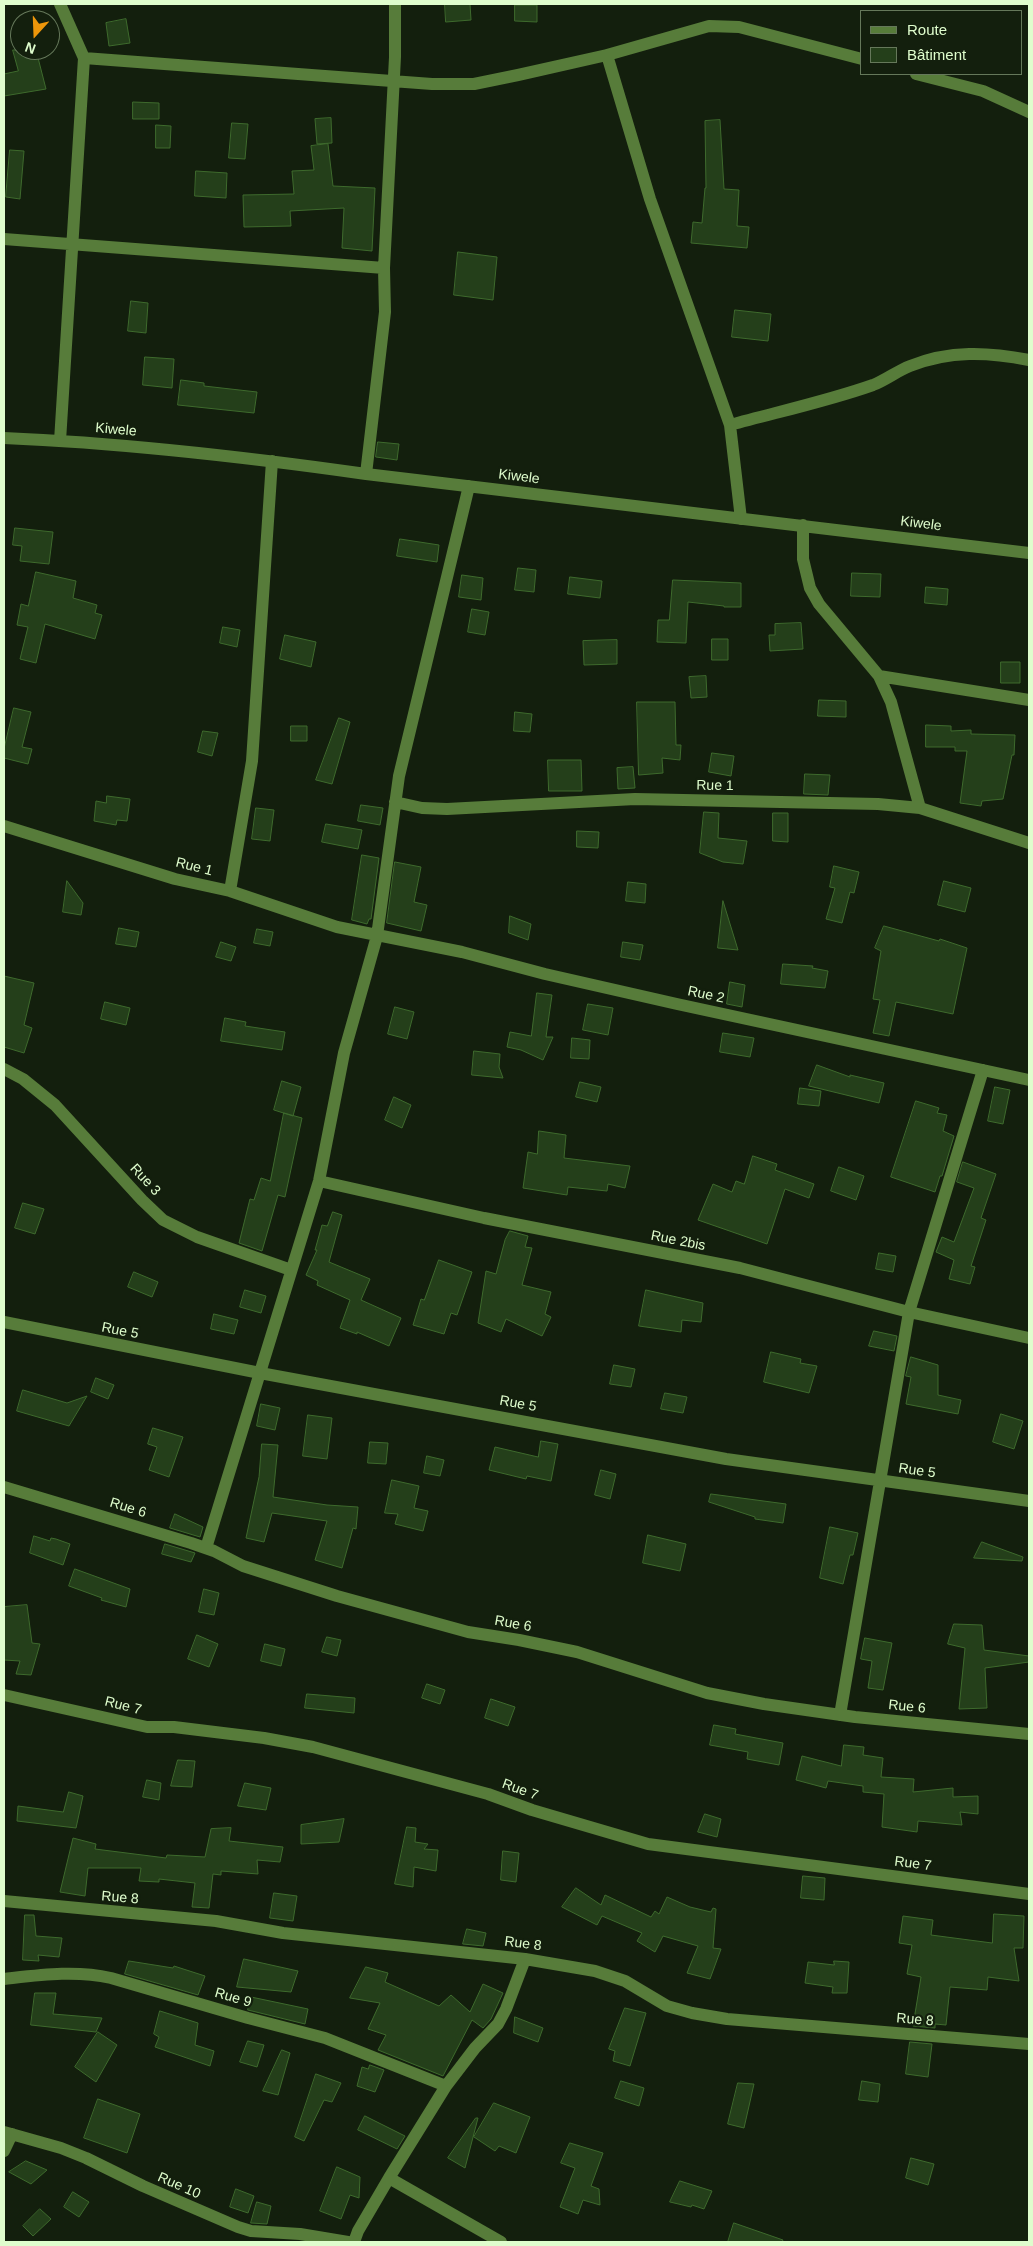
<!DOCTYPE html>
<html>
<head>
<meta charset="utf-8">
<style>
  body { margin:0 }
  #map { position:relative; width:1033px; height:2246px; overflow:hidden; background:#131f0d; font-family:Arial,sans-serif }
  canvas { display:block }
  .frame { position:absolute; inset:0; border:5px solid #dffdcd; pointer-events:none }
  .legend { position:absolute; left:860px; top:10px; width:162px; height:65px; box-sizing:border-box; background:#131f0d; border:1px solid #65785a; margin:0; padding:6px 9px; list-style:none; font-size:15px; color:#dffdcd }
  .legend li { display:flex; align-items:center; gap:10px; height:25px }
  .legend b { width:25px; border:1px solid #65785a }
  .north { position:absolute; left:10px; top:10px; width:50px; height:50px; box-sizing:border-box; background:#131f0d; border:1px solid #65785a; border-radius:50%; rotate:200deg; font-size:14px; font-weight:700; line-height:20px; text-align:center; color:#dffdcd }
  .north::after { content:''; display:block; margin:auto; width:18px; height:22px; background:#ed960a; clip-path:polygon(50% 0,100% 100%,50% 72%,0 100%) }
</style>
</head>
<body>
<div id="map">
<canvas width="1033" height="2246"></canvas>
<div class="frame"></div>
<ul class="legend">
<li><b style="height:6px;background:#577c3a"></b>Route</li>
<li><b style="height:14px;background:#243f1a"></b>Bâtiment</li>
</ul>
<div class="north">N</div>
</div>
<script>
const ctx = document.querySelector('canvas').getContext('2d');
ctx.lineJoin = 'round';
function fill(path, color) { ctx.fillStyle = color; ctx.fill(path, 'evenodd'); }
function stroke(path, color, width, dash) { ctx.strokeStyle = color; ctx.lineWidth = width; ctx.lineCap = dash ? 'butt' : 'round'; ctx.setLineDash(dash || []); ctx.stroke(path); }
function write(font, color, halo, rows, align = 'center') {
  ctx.font = font + ' Arial,sans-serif'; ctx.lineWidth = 4.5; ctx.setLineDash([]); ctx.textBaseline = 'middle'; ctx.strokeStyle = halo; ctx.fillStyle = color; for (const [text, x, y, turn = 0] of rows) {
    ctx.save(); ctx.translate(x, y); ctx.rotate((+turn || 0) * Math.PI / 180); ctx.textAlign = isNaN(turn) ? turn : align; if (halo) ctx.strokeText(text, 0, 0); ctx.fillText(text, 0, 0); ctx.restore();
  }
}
const building = new Path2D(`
  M445 4H470L471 20 446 22Z
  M515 5H537V22L515 21Z
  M126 19 130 43 109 46 106 23Z
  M13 50H36L46 89 4 96V74L18 71Z
  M133 102 159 103V119H133Z
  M331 118 332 143 317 144 315 119Z
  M720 120 724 189 739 190 737 226 749 227 747 248 691 243 693 222 702 223 705 188H706L705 121Z
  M232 123 248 124 245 159 229 158Z
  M156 125 171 126 170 148H156Z
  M328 144 333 186 375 188 372 251 342 248 344 208 290 211 291 226 244 227 243 195 294 194 292 171 314 170 311 146Z
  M10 150 24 151 20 199 6 197Z
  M196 171 227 173 226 198 195 196Z
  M458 252 497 257 493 300 454 295Z
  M131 301 148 303 146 333 128 331Z
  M735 310 771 314 768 341 732 337Z
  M145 357 174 359 172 388 143 385Z
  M181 380 204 383V386L257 392 254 413 178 405Z
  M378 442 399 444 397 460 376 457Z
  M15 528 53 532 49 564 20 561 22 546 13 545Z
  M400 539 439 545 437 562 397 556Z
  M518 568 536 570 534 592 515 590Z
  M36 572 76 581 73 598 97 605 95 613 102 615 95 639 45 624 36 663 20 659 28 627 17 625 21 604 28 606Z
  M852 573 881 574 880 597 851 596Z
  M462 575 483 578 481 600 459 597Z
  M570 577 602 581 600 598 568 594Z
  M673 580 741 583V607H724V606L688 602 686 643 657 642 658 620H669Z
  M926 587 948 589 947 605 925 603Z
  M472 609 489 612 485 635 468 632Z
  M801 623 803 649 770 651 769 635H775V624Z
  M223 627 240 630 237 647 220 643Z
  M285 635 316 642 311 667 280 659Z
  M712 639H728V660H712Z
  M617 640V664L584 665 583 641Z
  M1001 662H1020V683H1001Z
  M706 676 707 697 691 698 689 677Z
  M819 700 846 701V717L818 716Z
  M637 702H675L676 745H681L680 760 662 758 663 773 639 775Z
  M14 708 31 712 22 747 32 749 28 764 4 758V749Z
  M515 712 532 714 530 732 514 731Z
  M339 718 350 722 332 784 316 780Z
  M926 725 951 726V731L971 730V734L1015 735 1014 755H1012L1003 799 982 801 981 806 960 803 967 751H955V747H926Z
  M291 726H307V741H291Z
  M203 731 218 733 212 756 198 752Z
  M712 753 734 756 731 776 709 772Z
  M548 760H581L582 791H549Z
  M633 767 635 788 618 789 617 768Z
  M805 774 830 775 828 795 804 794Z
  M107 796 130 799 127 821 117 820 116 825 94 821 96 801 106 803Z
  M361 805 383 808 380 825 358 821Z
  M256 808 274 810 270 841 252 839Z
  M704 812 719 813 718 838 747 841 743 864 723 862 700 853Z
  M773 813H788V842L773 841Z
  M326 824 362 830 358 849 322 842Z
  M577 831 599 832 598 848 577 847Z
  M362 855 379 858 371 919H369L367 924 352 920Z
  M395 862 421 867 414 902 427 905 421 931 387 923Z
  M834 866 859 872 854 893 850 892 842 923 826 919 835 888 830 887Z
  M67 881 83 903 81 915 63 912Z
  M944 881 971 888 965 912 938 905Z
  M628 882 646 884 645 903 626 901Z
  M723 901 738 950 718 948Z
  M510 916 531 924 528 940 509 933Z
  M884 926 939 941 940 939 967 948 953 1014 896 1002 889 1036 873 1033 880 1000 873 999 881 951 875 948Z
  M119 928 139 932 136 947 116 944Z
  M257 929 273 932 270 946 254 943Z
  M221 942 236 947 231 961 216 957Z
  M623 942 643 945 640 960 621 957Z
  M783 964 813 966 812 968 828 971 825 988 781 984Z
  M4 976 34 983 24 1025 32 1028 24 1053 4 1047Z
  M730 982 745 985 742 1007 727 1004Z
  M537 993 552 995 546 1037H553L543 1060 521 1050 507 1047 510 1032 531 1036Z
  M105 1002 130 1008 126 1025 101 1019Z
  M588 1004 613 1008 608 1035 583 1030Z
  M395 1007 414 1012 407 1039 388 1034Z
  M225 1018 246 1022 245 1026 285 1032 282 1050 221 1041Z
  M723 1033 754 1038 750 1057 720 1052Z
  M572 1038 590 1040 589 1059 571 1058Z
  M474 1051 500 1054 499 1067 503 1078 472 1075Z
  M817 1065 850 1077V1075L884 1083 879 1103 809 1086Z
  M282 1081 301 1087 293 1116 274 1110Z
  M580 1082 601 1087 597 1102 576 1097Z
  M995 1087 1010 1090 1003 1124 988 1121Z
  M800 1088 821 1091 819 1106 798 1104Z
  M394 1097 411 1105 402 1128 385 1120Z
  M916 1101 939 1108 937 1113 947 1115 943 1131 954 1136 942 1176H940L935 1192 891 1177Z
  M284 1113 302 1118 285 1197 278 1195 262 1251 239 1243 250 1199 254 1200 261 1178 270 1181Z
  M539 1131 566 1135 564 1158 630 1166 625 1188 608 1184 607 1191 568 1187 567 1195 523 1188 528 1152 537 1154Z
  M753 1156 777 1164 775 1170 814 1184 809 1198 785 1189 767 1244 698 1220 713 1184 732 1192 736 1181 744 1184Z
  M963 1162 996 1174 981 1218 986 1220 971 1266 975 1267 970 1284 949 1279 954 1260 936 1252 942 1237 954 1242 974 1188 957 1182Z
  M839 1167 864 1176 856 1200 831 1191Z
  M23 1203 44 1209 35 1234 15 1228Z
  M333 1212 342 1215 329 1262 370 1279 361 1300 401 1318 389 1346 357 1332V1334L340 1328 350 1300 317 1285 318 1281 306 1275 317 1250H315L322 1225 327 1226Z
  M510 1231 528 1236 525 1247 532 1248 522 1285 551 1292 545 1314 551 1317 542 1336 506 1319 501 1332 478 1323 486 1271 496 1274 505 1240Z
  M879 1253 896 1256 893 1272 876 1269Z
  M439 1260 472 1272 457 1315 451 1313 444 1334 413 1325 421 1299 424 1300Z
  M134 1272 158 1282 152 1297 128 1287Z
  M245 1290 266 1296 261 1313 240 1307Z
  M646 1290 703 1303 701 1322 682 1320 681 1332 639 1326Z
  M214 1314 238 1320 234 1334 211 1329Z
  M874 1331 897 1336 894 1351 869 1346Z
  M771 1352 801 1359 800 1363 817 1366 809 1393 764 1382Z
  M911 1357 938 1365V1395L961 1400 958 1414 906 1404 911 1377 906 1376Z
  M614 1365 635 1369 631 1387 610 1384Z
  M96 1378 114 1385 108 1399 91 1392Z
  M23 1390 67 1403 87 1396 69 1426 17 1411Z
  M665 1393 687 1397 683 1413 661 1409Z
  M261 1404 280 1408 275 1430 257 1426Z
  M1001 1414 1023 1421 1014 1449 993 1442Z
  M308 1415 332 1418 327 1459 303 1456Z
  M153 1428 183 1437 169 1477 149 1470 157 1447 148 1444Z
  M541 1441 558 1444 551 1481 527 1476 526 1479 489 1470 495 1447 538 1457Z
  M370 1442 388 1443 386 1464 368 1463Z
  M262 1444 278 1445 273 1497 327 1505 358 1507 356 1529 353 1528 342 1568 315 1560 327 1521 272 1513 264 1542 246 1538 259 1477Z
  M427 1456 444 1460 440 1476 424 1473Z
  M601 1470 616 1474 610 1499 595 1495Z
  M392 1480 419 1486 414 1508 428 1511 423 1531 395 1524 398 1514 385 1513Z
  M711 1494 786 1504 783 1523 755 1519V1517L709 1502Z
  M175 1514 203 1527 200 1537 170 1528Z
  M830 1527 858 1533 853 1555H850L843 1584 820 1578Z
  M648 1535 686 1544 680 1571 643 1563Z
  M34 1536 50 1541 51 1538 56 1539 70 1544 63 1565 30 1553Z
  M982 1542 1023 1557 1022 1561 974 1558Z
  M165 1544 195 1553 191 1562 162 1554Z
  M75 1569 130 1589 126 1607 101 1600 102 1598 69 1586Z
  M204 1589 219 1593 214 1615 199 1612Z
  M27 1605 32 1643 40 1644 31 1675 16 1674 20 1661 4 1660V1607Z
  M954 1624 982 1625 984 1650 1029 1656V1662L985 1668 987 1708 959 1709 965 1648 948 1644Z
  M197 1635 218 1644 209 1667 188 1659Z
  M327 1637 341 1640 337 1656 322 1652Z
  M865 1638 892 1643 883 1690 868 1688 872 1661 861 1659Z
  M265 1644 285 1649 281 1666 261 1661Z
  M427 1684 445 1690 440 1704 422 1698Z
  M307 1694 355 1698 354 1713 305 1708Z
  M491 1699 515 1707 508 1726 485 1718Z
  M714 1725 736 1729 735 1734 783 1743 779 1765 747 1759 748 1752 710 1745Z
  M844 1745 864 1747 863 1755 883 1758 881 1777 914 1779 913 1792 953 1788V1797L978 1796V1814L960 1812 962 1825 918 1821 917 1832 882 1827 884 1794 863 1792V1786L828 1781 826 1788 796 1780 802 1756 841 1766Z
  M178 1760 195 1761 192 1787 171 1786Z
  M147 1780 161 1783 159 1800 143 1797Z
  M245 1783 271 1788 266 1810 238 1806Z
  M69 1792 83 1796 76 1828 17 1821 18 1806 63 1812Z
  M705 1814 721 1819 717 1837 698 1832Z
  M344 1819 339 1842 301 1844V1825Z
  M407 1827 416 1828 415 1842 428 1844 424 1849 438 1850 436 1871 414 1867 413 1887 395 1884Z
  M231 1828 229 1841 283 1847 280 1862 257 1860 258 1874 221 1871V1875L213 1874 209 1908 192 1907 195 1883 159 1879V1882L139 1881 141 1868H88L85 1896 60 1892 73 1838 96 1844 95 1849 166 1858 167 1855 205 1857 211 1829Z
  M503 1851 519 1853 516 1882 501 1880Z
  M803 1876 825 1878 824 1900 801 1898Z
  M576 1888 601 1905 605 1895 651 1917 655 1911 659 1914 667 1897 690 1907 711 1912 713 1908 716 1909 713 1948 721 1949 710 1979 687 1973 698 1946 663 1936 655 1952 637 1941 642 1933 602 1916 597 1925 562 1907Z
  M274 1893 297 1896 293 1921 270 1918Z
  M994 1914 1024 1916 1023 1948H1014L1019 1981 988 1977 987 1990 950 1987 946 2025 935 2024V2028L913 2026 921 1977 907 1974 912 1945 899 1943 903 1916 933 1920 931 1935 992 1943Z
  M25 1915H34L36 1936 62 1938 59 1957 38 1955 39 1961 23 1960Z
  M467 1929 486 1933 483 1946 463 1944Z
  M244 1959 298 1971 291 1992 237 1987Z
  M129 1961 173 1968 174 1966 205 1976 198 1995 125 1974Z
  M834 1961 849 1962 847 1993H832L833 1987 805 1983 808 1962 834 1965Z
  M366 1967 388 1973 385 1982 439 2006 451 1995 470 2012 483 1984 503 1993 491 2019 483 2028 472 2020 443 2076 378 2050 386 2035 368 2029 380 2003 350 1998Z
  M35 1993H56L53 2014 102 2018 96 2032 31 2025Z
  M251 1997 308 2009 305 2024 248 2010Z
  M625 2008 646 2013 630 2066 613 2061 615 2051 609 2049Z
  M160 2011 198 2023 195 2045 214 2051 210 2066 155 2047 159 2037 154 2034Z
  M515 2017 543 2028 538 2042 514 2033Z
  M98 2032 117 2045 96 2082 75 2067Z
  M248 2041 264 2045 257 2067 240 2062Z
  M910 2042 932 2044 928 2077 906 2074Z
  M282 2050 290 2053 278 2095 263 2091Z
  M370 2065 384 2070 375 2092 357 2086 362 2067 368 2069Z
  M316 2074 341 2083 332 2102 324 2100 304 2141 295 2137Z
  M621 2081 644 2088 639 2106 615 2098Z
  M862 2081 880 2084 878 2102 859 2100Z
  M738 2083 754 2084 744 2128 728 2124Z
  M98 2099 140 2114 127 2153 84 2138Z
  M494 2103 530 2117 516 2153 499 2146 495 2151 474 2137Z
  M365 2116 405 2136 397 2149 358 2130Z
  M476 2118H478L465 2168 448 2158Z
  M570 2143 603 2153 591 2186 599 2189 600 2205 583 2200 578 2214 560 2207 575 2168 561 2163Z
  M911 2158 934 2164 928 2185 906 2178Z
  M26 2161 47 2170 31 2184 9 2172Z
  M337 2167 360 2177 359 2198 350 2195 341 2219 320 2211Z
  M680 2181 712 2191 704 2209 692 2205 691 2207 670 2202Z
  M236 2189 254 2196 248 2213 230 2207Z
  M73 2192 89 2202 79 2217 64 2207Z
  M257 2202 271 2206 267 2224 251 2223Z
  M40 2209 51 2219 33 2236 23 2226Z
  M734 2223 783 2240 782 2242H728Z`);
fill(building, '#243f1a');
stroke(building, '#3e6a2d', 1);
stroke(new Path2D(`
  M607 55 650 199 730 425 741 519
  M84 58 432 84H474L518 75 607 55 709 26 739 27 862 59
  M916 74 983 91 1029 112
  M4 239 384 268
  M730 425C777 412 828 401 873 385 886 380 897 371 910 366 950 350 988 352 1029 360
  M4 438C125 443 246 457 366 474L1029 553
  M60 441 84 58 60 4
  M366 474 385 312 384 268 395 57V4
  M803 525V559L810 588 819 604 879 676 891 702 920 808
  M879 676 1029 700
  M395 802 422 808 447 809 635 799 878 804 920 808 1029 843
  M4 826 175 879 230 891 337 927 462 952 545 974 677 1004 1029 1080
  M230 891 252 761 272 461
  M4 1069 23 1079 55 1105 142 1200 163 1220 197 1237 291 1270
  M319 1181 484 1218 740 1268 909 1312 1029 1338
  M4 1322 260 1373 726 1459 1029 1501
  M4 1487 191 1543 214 1551 243 1566 337 1596 468 1632 519 1640 577 1652 707 1693 764 1704 855 1717 1029 1734
  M206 1548 319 1181 344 1053 377 936 399 776 469 486
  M4 1695 147 1727H174L264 1738 313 1747 488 1794 532 1810 648 1844 1029 1894
  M840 1715 909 1312 983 1070
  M4 1901 216 1921 283 1933 525 1959 595 1971 625 1981 667 2006 692 2013 727 2019 1029 2044
  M4 1979C40 1975 75 1970 111 1978L248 2018 325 2038 446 2086
  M4 2132 61 2148 86 2158 143 2186 238 2227 251 2231 300 2234 348 2242
  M4 2151 12 2134
  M389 2178 501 2242
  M354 2242 358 2231 389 2178 446 2086 475 2048 498 2024 506 2009 525 1959`), '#577c3a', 12);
write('14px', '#dffdcd', '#131f0d', [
  ["Kiwele",116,430,5],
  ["Kiwele",519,477,7],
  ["Kiwele",921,524,7],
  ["Rue 1",715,786,1],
  ["Rue 1",194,867,14],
  ["Rue 2",706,995,12],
  ["Rue 3",145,1180,47],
  ["Rue 2bis",678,1241,11],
  ["Rue 5",120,1331,11],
  ["Rue 5",518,1404,10],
  ["Rue 5",917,1471,8],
  ["Rue 6",128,1508,17],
  ["Rue 6",513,1624,10],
  ["Rue 7",123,1706,14],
  ["Rue 6",907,1707,6],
  ["Rue 7",520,1790,20],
  ["Rue 7",913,1864,7],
  ["Rue 8",120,1898,5],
  ["Rue 8",523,1944,7],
  ["Rue 9",233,1998,16],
  ["Rue 8",915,2020,5],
  ["Rue 10",179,2186,24]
]);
</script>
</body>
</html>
